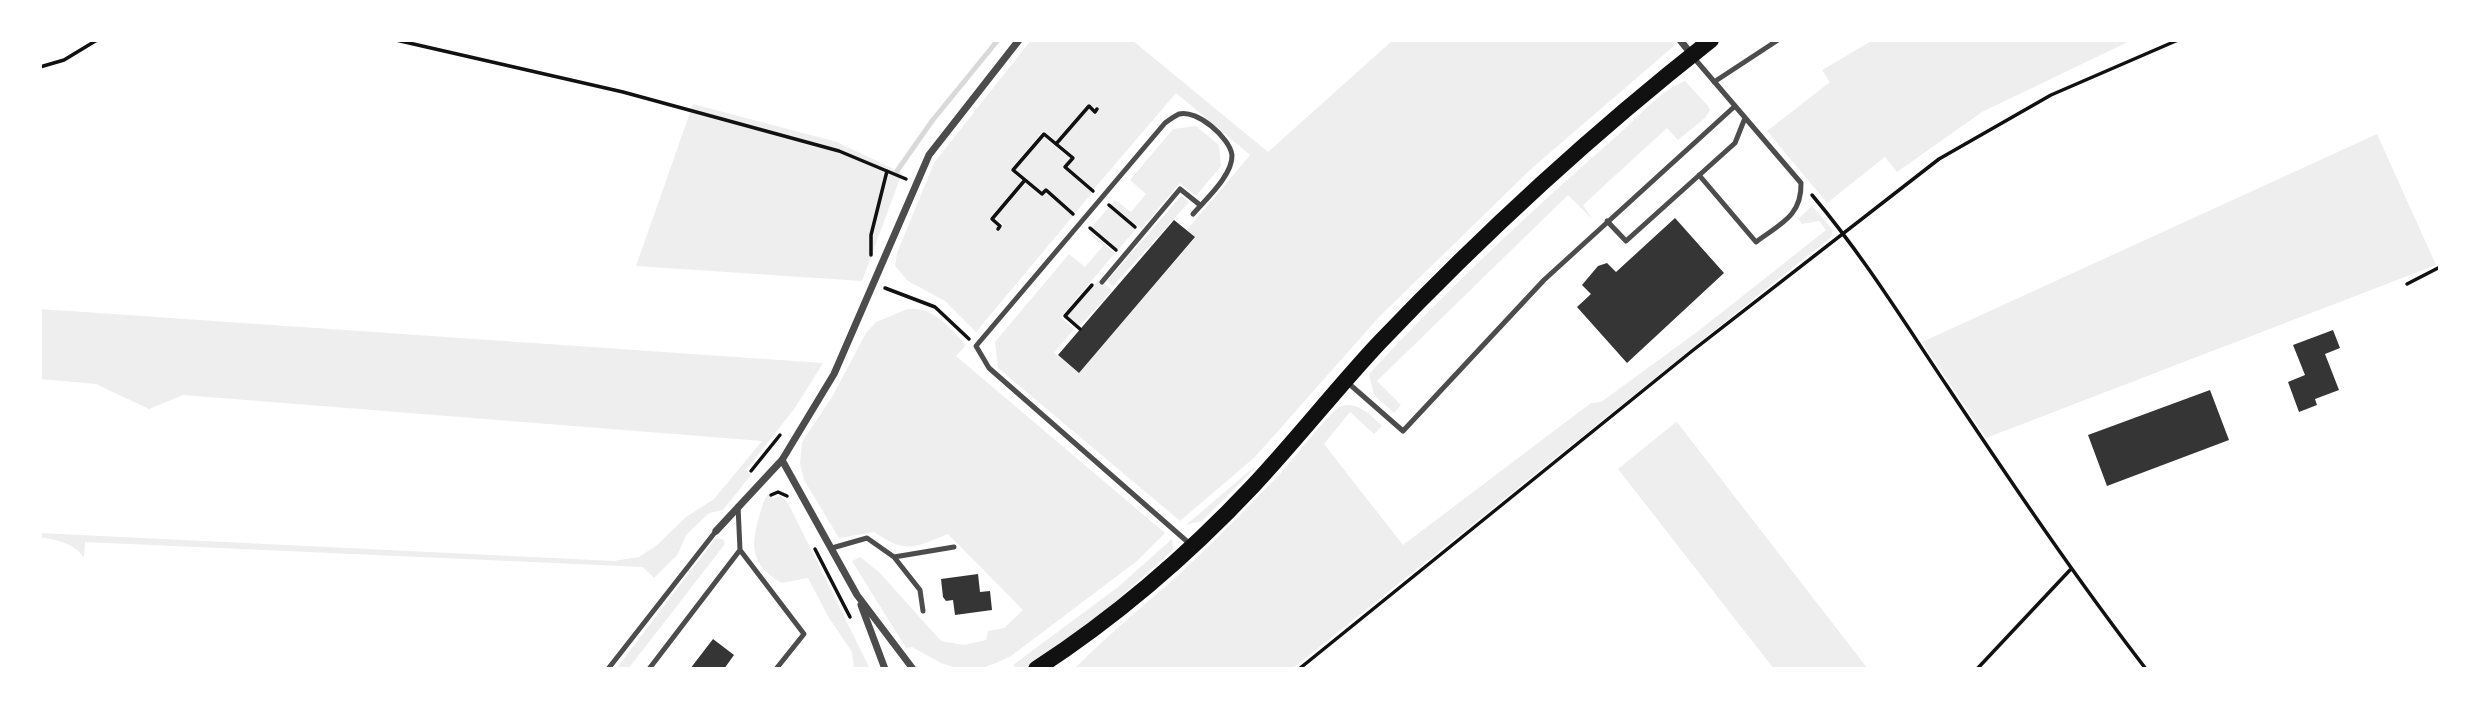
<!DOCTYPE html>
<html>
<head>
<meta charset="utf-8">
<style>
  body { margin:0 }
  #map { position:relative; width:2480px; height:709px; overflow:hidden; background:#fff; font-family:Jost,sans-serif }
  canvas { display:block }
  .frame { position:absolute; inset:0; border:42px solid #fff; pointer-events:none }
</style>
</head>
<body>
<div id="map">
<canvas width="2480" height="709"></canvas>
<div class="frame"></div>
</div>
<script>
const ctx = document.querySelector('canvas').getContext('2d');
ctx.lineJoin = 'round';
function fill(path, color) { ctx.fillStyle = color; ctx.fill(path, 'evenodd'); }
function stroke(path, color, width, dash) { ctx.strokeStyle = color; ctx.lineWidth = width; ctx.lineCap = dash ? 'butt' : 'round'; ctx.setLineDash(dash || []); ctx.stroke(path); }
fill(new Path2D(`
  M1031 40H1132L1268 152 1393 40H1671L1675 45 1531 169 1379 317 1255 457 1180 521 998 368 995 342 1069 254 1085 267 1103 246 1088 233 1089 231 1115 253 1061 317 1074 329 1054 353 1079 373 1195 238 1187 230 1250 155 1176 93 1094 189 1068 167 1076 158 1058 143 1088 107 1096 114 1099 110 1088 104 1056 141 1043 131 1010 170 1022 181 989 219 997 226V232L1003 225 995 218 1026 183 1042 196 1046 193 1073 216 976 332 945 301 908 281 895 266 897 253 934 163Z
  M1873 40H2132L1982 112 1897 172 1885 157 1827 203 1767 131 1830 82 1822 70Z
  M1685 81 1708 106 1710 110 1705 118 1678 140 1667 128 1583 205 1592 219 1568 195 1377 381 1401 405 1394 413 1374 395 1369 374C1447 289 1532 210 1619 134 1638 117 1661 90 1685 81Z
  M693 104 837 142 902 173 862 281 636 266Z
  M1196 126 1219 145 1221 166 1196 196 1180 183 1141 229 1111 204 1115 200 1131 212 1146 194 1130 180 1173 129Z
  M2377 134 2436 265 1986 438 1922 342Z
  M1044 137 1071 159 1063 168 1092 193 1075 213 1046 189 1042 193 1015 170Z
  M1181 196 1189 202 1113 286 1107 281Z
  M1812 206 1833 230 1831 237 1292 669H1074C1104 639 1134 613 1166 586 1206 551 1243 512 1281 473 1292 461 1332 409 1341 406 1358 401 1371 415 1382 426L1374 434 1350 412 1324 444 1403 545 1591 403 1601 402 1697 332 1826 230 1819 221 1802 224 1798 219Z
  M1109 207 1136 229 1118 250 1091 228Z
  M1099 279 1112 290 1080 326 1067 316Z
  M40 309 823 363 795 408 746 470 751 475 723 510 709 513 686 535 678 554 654 578 643 567 85 542 84 558C77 545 55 538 40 538V533L614 561 639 557 657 545 686 517 714 499 762 441 183 395 149 409 96 384 40 379Z
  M908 309C934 307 949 327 966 345L956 356 1165 533 1137 561 1011 656 996 663 979 669H960L941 663 912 647 906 648 852 561 860 557 879 572 941 641 964 645 986 640 988 631 1004 628 1023 610 948 534C913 548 907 554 874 532L839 538 804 480 800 464 802 442 832 397 866 333 876 322Z
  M1676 422H1677L1868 669H1774L1618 469Z
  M1255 468 1202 521 1186 525 1254 467Z
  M770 492 773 499 781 496 788 503 870 669H854L852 652 829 618 808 578 782 583C752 566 750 548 759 517 762 508 763 499 770 492Z
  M715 539H723L725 544 628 669H616Z
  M1172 539 1173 550C1143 575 1048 669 1016 669L1013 665 1118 587Z`), '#eee');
stroke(new Path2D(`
  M897 171 932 121 998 40`), '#d9d9d9', 5);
fill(new Path2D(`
  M1675 218 1724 273 1627 363 1577 307 1591 294 1582 285 1598 266 1607 263 1616 272Z
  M1174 220 1195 237 1079 373 1058 355Z
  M2333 330 2340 348 2325 354 2339 390 2315 399 2317 405 2299 412 2288 382 2305 375 2293 345Z
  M2210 390 2229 440 2107 486 2088 435Z
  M978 574 980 592 990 591 992 610 955 615 953 600 946 601 943 597 941 579Z
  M713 639 734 655 724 669H690Z`), '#353535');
stroke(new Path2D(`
  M396 40 623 92 839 151 906 179
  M40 67 64 60 97 40
  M1056 144 1089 106 1095 112 1097 109
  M1812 195C1862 254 1904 322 1947 386 2011 482 2075 577 2146 669
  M1109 205 1135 227
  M1073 214 1046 190 1042 194 1013 170 1044 134 1073 158 1065 167 1093 191
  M1090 228 1116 250
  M998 229 1000 226 992 219 1025 180
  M871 255V235L887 171
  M2407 284 2440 267
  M885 288 935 307 969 339
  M1080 329 1065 316 1092 285
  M751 471 780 435
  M771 495 778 492 787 496
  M815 549 850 617
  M1299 669 1692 351 1939 159 2051 95 2178 40
  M1977 669 2070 570`), '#111', 3.5);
stroke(new Path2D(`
  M1694 58 1801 183C1802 216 1780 224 1756 242L1699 175
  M1714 82 1778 40
  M1607 221 1626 241 1735 143 1745 118
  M1102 282 1180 189 1200 205
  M1347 382 1403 431 1544 280 1735 106
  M738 506 740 550 804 634 776 669
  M1190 544 989 368 976 346 1165 123C1169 120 1175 116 1179 114 1197 109 1230 138 1232 155 1233 175 1205 200 1193 214
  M832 548 867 538 894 557 954 547
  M894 557 920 590 923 611
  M608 669 716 531
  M649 669 740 550`), '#4c4c4c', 5);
stroke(new Path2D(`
  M1680 40 1692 55
  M716 531 782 460
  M861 605 885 669
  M913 669 857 595 782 460 834 374 929 155 1019 40`), '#4c4c4c', 7);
stroke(new Path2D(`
  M1036 669C1116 617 1188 555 1253 486 1297 439 1336 389 1379 343 1482 235 1594 132 1711 40`), '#111', 16);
</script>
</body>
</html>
